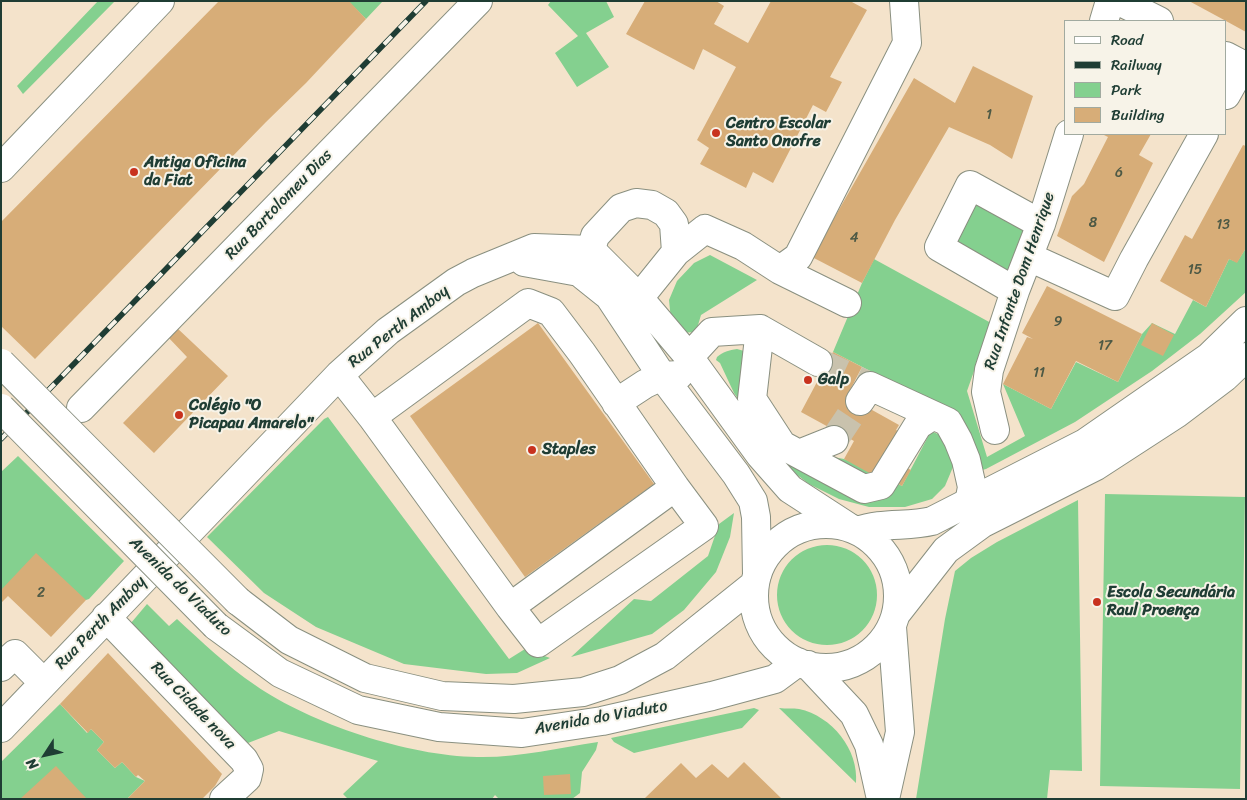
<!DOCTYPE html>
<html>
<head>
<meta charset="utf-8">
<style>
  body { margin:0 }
  #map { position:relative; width:1247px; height:800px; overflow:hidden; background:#f4e3cb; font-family:Sriracha,sans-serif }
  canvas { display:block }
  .frame { position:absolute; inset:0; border:2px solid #1f3d34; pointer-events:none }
  .legend { position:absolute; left:1064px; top:20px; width:162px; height:115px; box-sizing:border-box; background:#f7f3e8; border:1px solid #a1aaa0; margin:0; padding:6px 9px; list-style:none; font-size:15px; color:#1f3d34 }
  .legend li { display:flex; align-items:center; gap:10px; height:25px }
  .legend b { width:25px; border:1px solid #a1aaa0 }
  .north { position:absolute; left:20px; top:730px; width:50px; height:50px; -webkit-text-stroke:4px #f7f3e8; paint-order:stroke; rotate:235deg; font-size:14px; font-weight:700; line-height:20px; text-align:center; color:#1f3d34 }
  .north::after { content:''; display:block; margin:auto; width:18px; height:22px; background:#1f3d34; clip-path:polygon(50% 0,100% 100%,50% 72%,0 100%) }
</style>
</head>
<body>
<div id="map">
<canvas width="1247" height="800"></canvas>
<div class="frame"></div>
<ul class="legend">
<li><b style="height:6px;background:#fff"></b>Road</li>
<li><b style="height:6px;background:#1f3d34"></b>Railway</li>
<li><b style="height:14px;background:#84d08f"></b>Park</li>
<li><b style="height:14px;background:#d7ad78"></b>Building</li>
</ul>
<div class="north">N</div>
</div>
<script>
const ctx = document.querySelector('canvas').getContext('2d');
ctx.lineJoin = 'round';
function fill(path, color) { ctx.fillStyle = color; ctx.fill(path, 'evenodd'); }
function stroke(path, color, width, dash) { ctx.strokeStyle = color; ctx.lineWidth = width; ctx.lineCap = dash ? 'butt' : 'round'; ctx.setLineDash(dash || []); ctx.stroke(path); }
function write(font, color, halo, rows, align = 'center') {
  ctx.font = font + ' Sriracha,sans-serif'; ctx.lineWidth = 4; ctx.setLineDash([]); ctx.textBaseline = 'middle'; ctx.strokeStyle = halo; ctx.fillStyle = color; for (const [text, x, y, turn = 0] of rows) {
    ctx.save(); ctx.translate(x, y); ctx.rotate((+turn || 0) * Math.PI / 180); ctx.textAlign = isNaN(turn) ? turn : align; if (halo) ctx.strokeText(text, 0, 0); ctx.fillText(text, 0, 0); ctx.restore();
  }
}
fill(new Path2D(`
  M98 1H115L23 94 17 86Z
  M348 1H381L382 2 366 19Z
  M551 1H606L614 17 586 33 609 67 577 87 555 53 578 36 548 5Z
  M970 185 1041 224 1015 291 939 247Z
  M1246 248V292L1200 334 1152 371 1075 422 986 469 975 472 958 416 833 352 862 283 874 259 991 323 967 391 987 457 1025 436 1003 384 1051 409 1076 362 1118 382 1142 334 1152 323 1175 334 1193 300 1206 307 1229 259 1237 262Z
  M710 255 757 280 701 315 696 332 680 333 671 320 669 300 677 281 694 263Z
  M737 349 744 351 772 433 828 456 844 459 875 471 902 486 931 431 940 435 952 454 953 467 945 486 932 499 905 507H869L839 499 809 484 783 464 734 393 720 363 716 360 717 357C723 352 729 350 737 349Z
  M328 417 509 659 525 649 550 658 517 673 486 674 404 664 316 627 264 593 207 537 324 419Z
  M18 456 124 561 89 599 86 600 1 590V472Z
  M1105 494 1245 497 1240 789 1100 786Z
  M1078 500 1082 771 1050 770 1047 799H916L945 619 955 571 971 558 997 542Z
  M734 513 730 537 716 572 684 610 652 634 571 657 634 599 651 601 708 556 719 524Z
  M777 595a50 50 0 1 1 100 0a50 50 0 1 1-100 0Z
  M147 604 169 626 177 619C202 642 227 666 255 685 311 724 409 756 477 757 517 758 558 748 598 742L596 750 582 772 580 793 572 799H499L495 795 492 799H348L343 794 378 761 279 731 248 743 131 623Z
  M60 704 87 733 91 729 104 742 97 750 115 768 122 762 136 777 145 781 127 799H1V762Z
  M754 708 759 710 742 728 634 753 614 742 611 738Z
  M779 708C786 709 793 708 799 709 832 716 859 750 856 783Z`), '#84d08f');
fill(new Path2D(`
  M219 1H349L366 19 306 83 266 122 35 359 1 326V222Z
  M645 1H716L724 6 714 24 748 43 771 1H850L867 10 830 77 842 82 826 112 813 105 773 183 753 172 746 188 700 164 709 148 697 140 736 67 703 49 694 70 626 34Z
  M1189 1H1246V32L1226 21Z
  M973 66 1033 96 1012 159 990 145 949 127 895 220 862 283 812 257 914 78 955 103Z
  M1102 134H1151L1139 155 1153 163 1104 262 1057 236 1072 196 1084 184 1108 137Z
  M1243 145 1246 146V248L1237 263 1229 259 1206 307 1160 281 1185 235 1192 239Z
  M1047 286 1142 334 1118 382 1076 361 1051 409 1003 384 1027 337 1033 339 1022 333Z
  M538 323 654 484 525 577 410 416Z
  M1152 323 1174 335 1163 356 1141 345Z
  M176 327 228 376 154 453 123 423 187 357 167 336Z
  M833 352 862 367 847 396 899 425 896 430 918 442 905 467 911 470 902 486 875 471 873 475 844 459 854 441 801 412Z
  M36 553 86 600 51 637 8 596 1 603V590Z
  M108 653 222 774 215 786 202 799H127L145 781 138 775 136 777 122 762 115 768 97 750 104 742 91 729 88 733 60 704Z
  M744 762 782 799H644L681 763 696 778 712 764 728 778Z
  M56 766 87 799H20Z
  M570 774 571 794 544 795 543 776Z`), '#d7ad78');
stroke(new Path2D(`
  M818 362 870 386
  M834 440 860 401`), '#c9c2ad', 28, [28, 14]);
const minor = new Path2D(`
  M1119 1 1159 21
  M1104 21 1110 1
  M1226 56 1243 65 1226 95
  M1 168 160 1
  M676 252 705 229 743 246 780 270 798 257 907 43 904 1
  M1029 257 1115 296 1134 259 1204 134
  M524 262 579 272 609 296 662 376 736 474 753 501 756 517 757 574
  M594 267 591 250 595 236 621 208 636 203 652 205 666 213 674 224 676 252 639 298
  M780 270 847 303
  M1015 291 939 247 970 185 1041 224
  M760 329 752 399 782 445 864 489 881 485 918 425 932 416
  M689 357 712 332 760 329 818 362
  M339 375 372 417 510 607
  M860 401 870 386 948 422 958 440 966 460 972 487 969 503
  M616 403 645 384 662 376 679 375
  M81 408 478 1
  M372 417 528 303 551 312 582 353 675 487 510 607 538 643 704 526 675 487
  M995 430 986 392 989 370 1015 291 1041 224 1069 134
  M799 454 834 440
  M106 617 244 760 249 769 247 778 224 799
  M1 667 15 654 44 683
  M1 728 339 375 388 331 456 282 473 273 534 248 591 250 639 298 689 357 760 455 790 489 847 526`);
const major = new Path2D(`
  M754 596a72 72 0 1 1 144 0a72 72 0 1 1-144 0Z
  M858 531C882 522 908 527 932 521L1085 443 1209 357 1246 321
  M238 601 289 640 365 678 442 696 514 699 583 692 620 680 665 656 755 584
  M896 614 946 550 983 523 1096 466 1176 414 1225 377 1246 357
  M216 626 280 673 358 710 439 727 522 733 602 721 712 696 775 679 798 662
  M808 665 854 714 869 745 881 799
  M885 799 900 732 892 627`);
stroke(minor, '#8a9080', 30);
stroke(major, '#8a9080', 30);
stroke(minor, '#fff', 28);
stroke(major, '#fff', 28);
const rail = new Path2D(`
  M1 439 426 1`);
stroke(rail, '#1f3d34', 5.5);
stroke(rail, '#f7f3e8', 4, [11]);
const majorBridge = new Path2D(`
  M1 363 238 601
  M1 408 216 626`);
stroke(majorBridge, '#8a9080', 30, []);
stroke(majorBridge, '#fff', 28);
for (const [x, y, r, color] of [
  [716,133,5,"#c8321e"],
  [134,172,5,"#c8321e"],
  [808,380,5,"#c8321e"],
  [179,415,5,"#c8321e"],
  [532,450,5,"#c8321e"],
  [1097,602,5,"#c8321e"]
]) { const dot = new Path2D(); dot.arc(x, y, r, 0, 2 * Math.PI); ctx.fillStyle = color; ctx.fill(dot); stroke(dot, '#f7f3e8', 2); }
write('14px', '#4d5945', null, [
  ["1",989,115],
  ["6",1119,173],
  ["8",1093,223],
  ["13",1223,225],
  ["4",854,238],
  ["15",1195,270],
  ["9",1058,322],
  ["17",1105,346],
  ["11",1039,373],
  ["2",41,593]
]);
write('bold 16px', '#1f3d34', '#f7f3e8', [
  ["Centro Escolar",726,124],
  ["Santo Onofre",726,142],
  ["Antiga Oficina",144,163],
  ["da Fiat",144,181],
  ["Galp",818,380],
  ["Colégio \"O",189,406],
  ["Picapau Amarelo\"",189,424],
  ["Staples",542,450],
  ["Escola Secundária",1107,593],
  ["Raul Proença",1107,611]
], 'left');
write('16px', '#1f3d34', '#f7f3e8', [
  ["Rua Bartolomeu Dias",279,205,-46],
  ["Rua Infante Dom Henrique",1020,281,-71],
  ["Rua Perth Amboy",399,327,-38],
  ["Avenida do Viaduto",180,587,44],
  ["Rua Perth Amboy",101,623,-46],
  ["Rua Cidade nova",193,706,46],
  ["Avenida do Viaduto",601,718,-10]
]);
</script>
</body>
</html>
